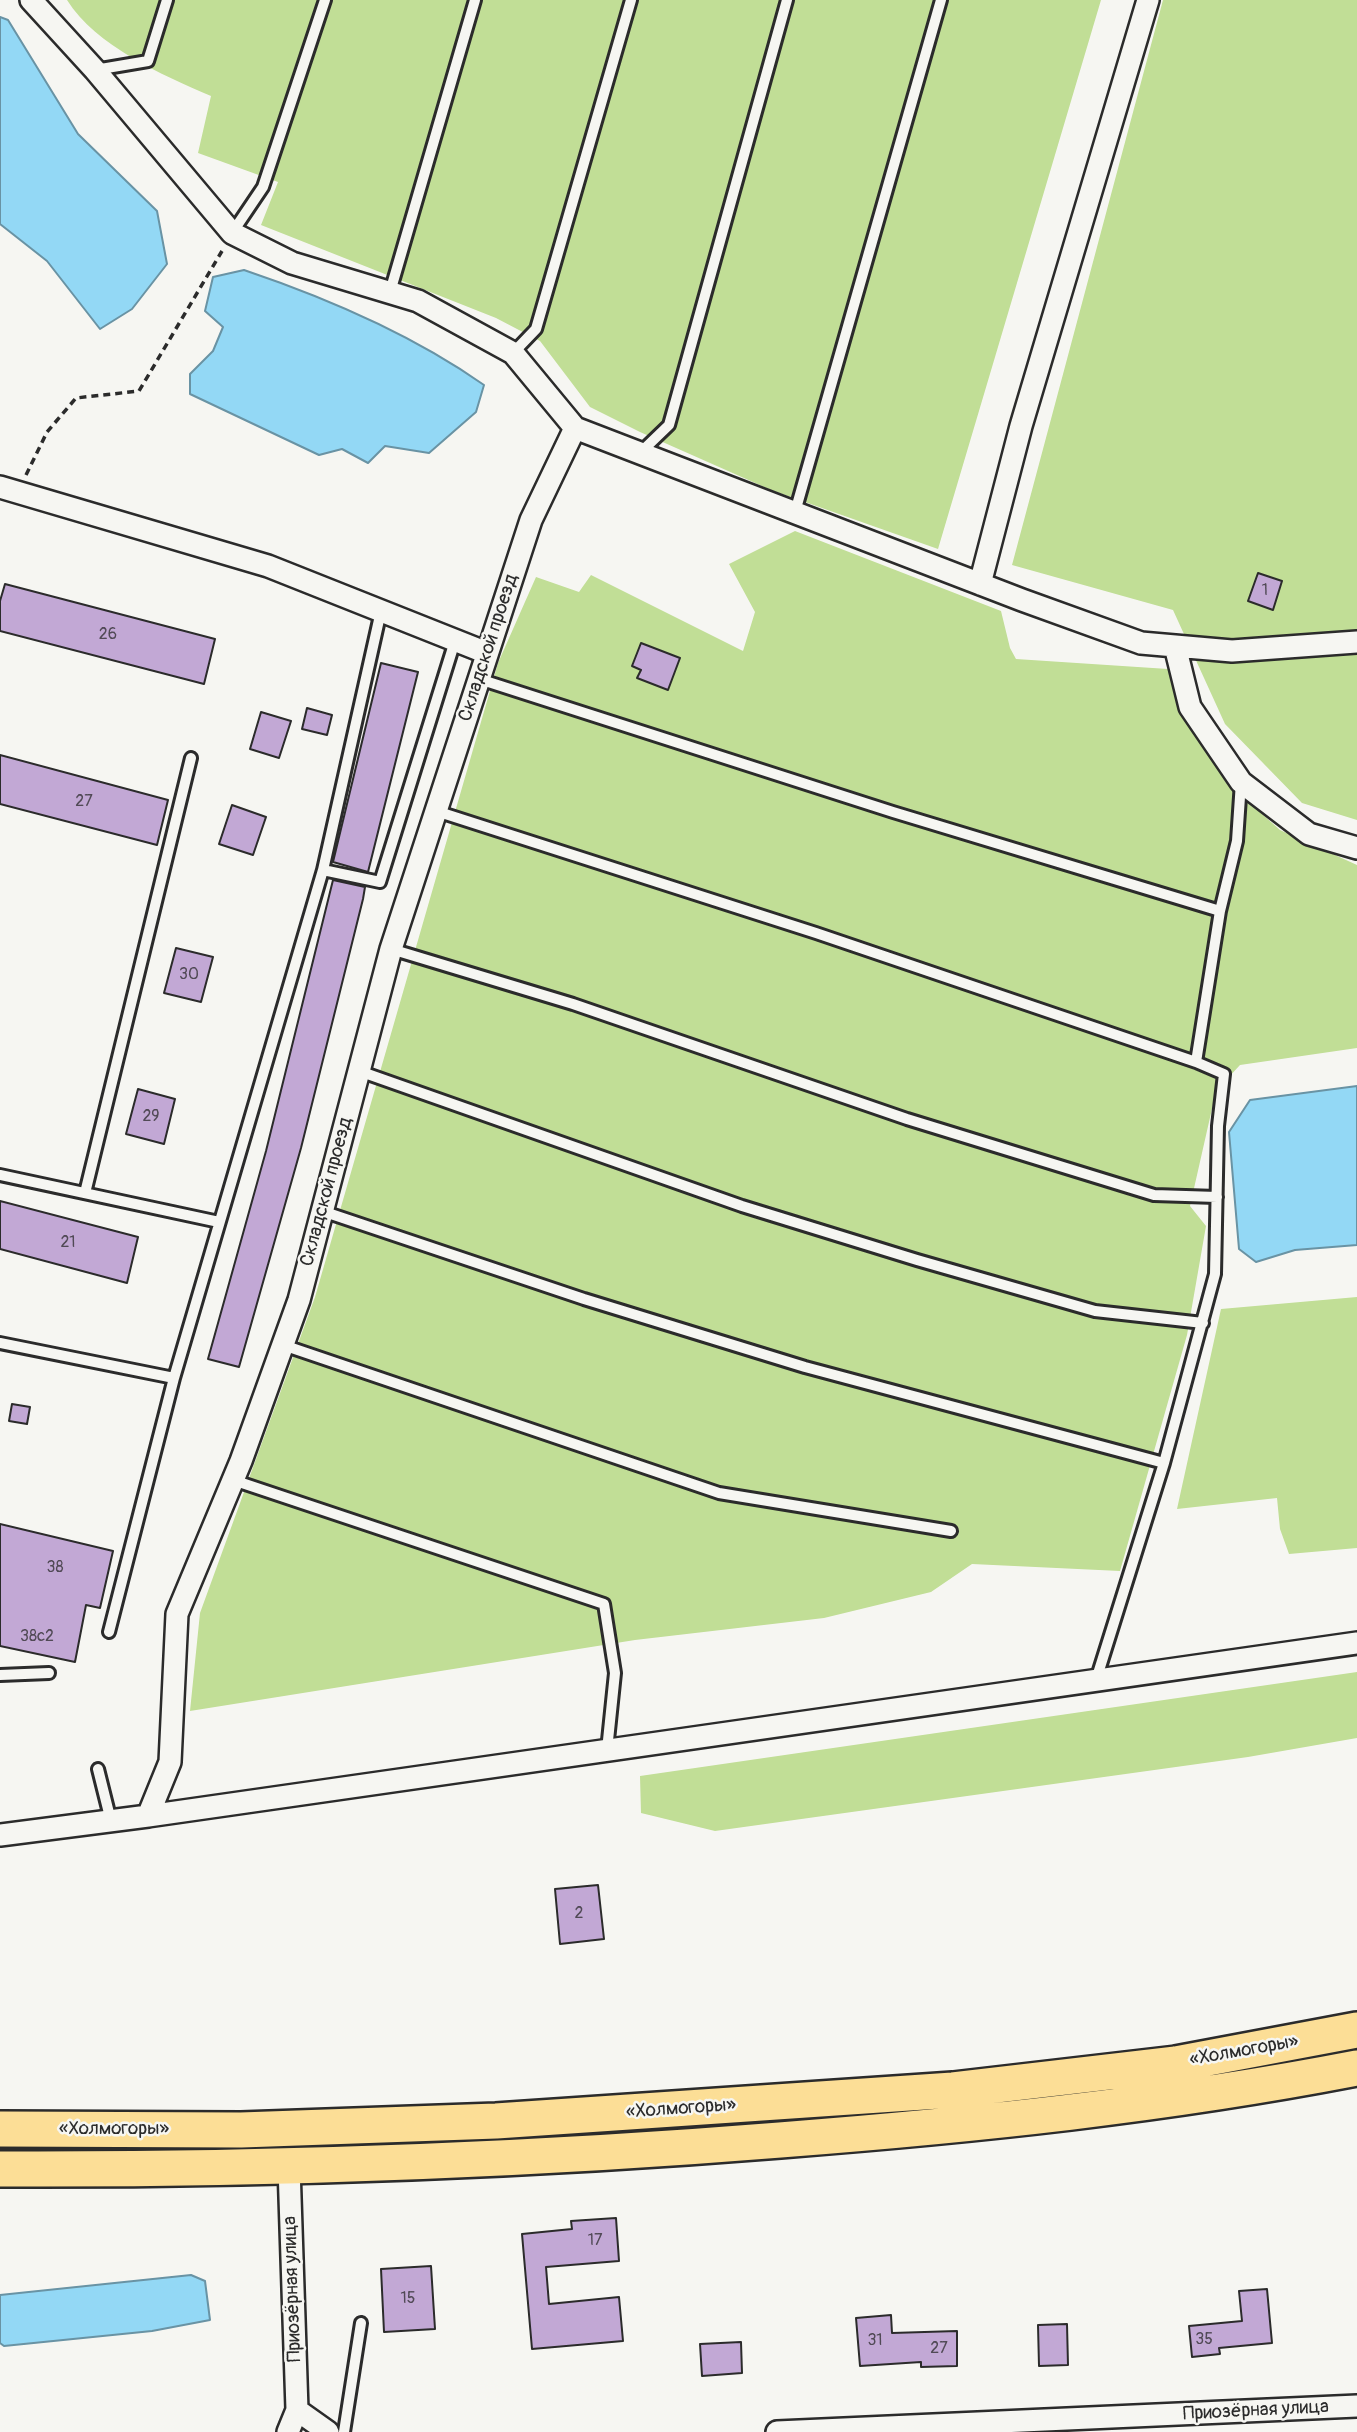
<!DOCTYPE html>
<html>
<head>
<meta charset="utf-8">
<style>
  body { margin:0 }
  canvas { display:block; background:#f6f6f2 }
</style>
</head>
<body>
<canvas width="1357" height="2432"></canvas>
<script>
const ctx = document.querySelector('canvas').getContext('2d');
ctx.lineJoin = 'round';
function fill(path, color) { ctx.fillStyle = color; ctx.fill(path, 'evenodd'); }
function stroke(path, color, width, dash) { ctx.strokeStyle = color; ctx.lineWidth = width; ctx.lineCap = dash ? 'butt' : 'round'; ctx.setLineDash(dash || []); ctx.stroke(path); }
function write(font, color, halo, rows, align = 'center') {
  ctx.font = font + ' Pangolin,sans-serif'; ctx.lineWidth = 5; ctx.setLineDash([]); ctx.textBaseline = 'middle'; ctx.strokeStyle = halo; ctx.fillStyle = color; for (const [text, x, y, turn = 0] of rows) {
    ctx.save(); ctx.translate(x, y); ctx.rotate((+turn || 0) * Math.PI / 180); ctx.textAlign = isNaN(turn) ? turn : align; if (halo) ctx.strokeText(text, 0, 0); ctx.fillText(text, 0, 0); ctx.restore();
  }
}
fill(new Path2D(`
  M67 0H1101L938 549 771 490 640 432 590 407 540 341 496 318 261 225 278 182 198 153 211 96C162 75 96 46 67 0Z
  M1163 0H1357V820L1302 803 1225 724 1173 610 1012 565Z
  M795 531 1001 611 1010 648 1016 659 1168 669 1225 781 1280 830 1357 865V1048L1240 1065 1216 1091 1190 1206 1206 1226 1187 1335 1120 1571 972 1564 931 1592 824 1618 635 1640 190 1711 200 1613 315 1297 498 663 536 577 579 592 591 575 743 651 755 612 729 564Z
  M1357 1297V1548L1289 1554 1280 1529 1277 1498 1177 1509 1221 1309Z
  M1357 1672V1738L1248 1757 715 1831 641 1813 640 1776Z`), '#c1de96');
const water = new Path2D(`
  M0 17 8 20 78 134 157 211 167 264 132 309 100 329 47 261 0 224Z
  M244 270C327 298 413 335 484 385L476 412 429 453 385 446 368 463 342 449 319 455 190 394V374L213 351 223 327 205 311 213 277Z
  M1357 1086V1245L1295 1250 1256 1262 1239 1249 1229 1132 1250 1100Z
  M191 2275 205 2281 210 2320 152 2331 4 2346 0 2343V2295Z`);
fill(water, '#93d8f5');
stroke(water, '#6993a4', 2);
const building = new Path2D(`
  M1258 573 1282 581 1273 610 1248 601Z
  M5 584 215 639 204 684 0 631V601Z
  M641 643 680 658 668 690 637 678 641 670 632 666Z
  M381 663 418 672 368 872 333 862Z
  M307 708 332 715 327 735 302 729Z
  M261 712 291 721 279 758 250 749Z
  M0 755 168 800 157 845 0 804Z
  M232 805 266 817 253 855 219 844Z
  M333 880 365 887 363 899 301 1148 239 1367 208 1359 266 1151Z
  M176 948 213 957 201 1002 164 993Z
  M138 1089 175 1099 164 1144 126 1134Z
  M0 1201 138 1237 127 1283 0 1249Z
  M12 1404 30 1407 27 1424 9 1421Z
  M0 1524 113 1551 100 1608 86 1605 75 1662 0 1646Z
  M598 1885 604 1939 560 1944 555 1889Z
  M616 2218 619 2261 546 2267 549 2304 619 2297 623 2341 532 2349 522 2234 572 2229 571 2221Z
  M431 2266 435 2329 384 2332 381 2269Z
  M1267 2289 1272 2343 1219 2348 1220 2354 1192 2357 1189 2326 1242 2321 1239 2291Z
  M891 2315 892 2333 957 2331V2366L921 2367V2362L860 2366 856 2318Z
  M1067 2324 1068 2365 1039 2366 1038 2325Z
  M741 2342 742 2373 702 2376 700 2344Z`);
fill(building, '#c2a8d5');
stroke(building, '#2b2b2b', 2);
const service = new Path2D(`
  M95 70 148 61 167 0
  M232 233 263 187 325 0
  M390 292 475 0
  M513 353 536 329 631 0
  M642 451 669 425 787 0
  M795 512 941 0
  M479 679 893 812 1220 911
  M436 811 816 933 1196 1062
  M323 870 381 611
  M391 949 573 1004 907 1119 1154 1195 1217 1197
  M359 1071 742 1206 917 1260 1095 1311 1203 1323
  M0 1175 219 1222
  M85 1193 191 758
  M322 1211 584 1299 805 1367 1164 1463
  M0 1343 174 1378 323 870 380 882 455 641
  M283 1345 719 1493 951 1531
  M233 1480 604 1604 615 1673 607 1750
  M109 1632 174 1378
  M0 1675 49 1673
  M1096 1680 1164 1463 1215 1274 1218 1126 1224 1074 1196 1062 1220 911 1237 841 1241 782
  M98 1769 111 1821
  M344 2432 361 2323`);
const minor = new Path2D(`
  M31 0 95 70 232 233 292 263 418 301 513 353 575 428 1022 600 1141 643 1232 651 1357 642
  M0 487 268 566 487 653
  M980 584 1021 426 1148 0
  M1175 646 1190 707 1241 782 1309 834 1357 848
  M148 1816 1357 1643
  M0 1835 148 1816 170 1762 177 1614 241 1461 299 1300 391 949 531 520 575 428
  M297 2410 328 2432
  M288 2432 297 2410 289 2167
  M777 2432 1357 2406`);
const trunk = new Path2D(`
  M0 2129 241 2130 496 2121 953 2090 1176 2064 1357 2030
  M0 2169C261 2170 520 2161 780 2140 974 2125 1166 2105 1357 2068`);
stroke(service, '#2b2b2b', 16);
stroke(minor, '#2b2b2b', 26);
stroke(trunk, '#2b2b2b', 40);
stroke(new Path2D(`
  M26 475 47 432 76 398 139 391 222 251`), '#2b2b2b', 3.5, [7, 5]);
stroke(service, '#f6f6f2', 10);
stroke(minor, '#f6f6f2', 21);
stroke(trunk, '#fcde96', 35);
write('16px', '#514a56', null, [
  ["1",1265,591],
  ["26",108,635],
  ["27",84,802],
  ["30",189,975],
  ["29",151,1117],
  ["21",68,1243],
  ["38",55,1568],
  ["38с2",37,1637],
  ["2",579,1914],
  ["17",595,2241],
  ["15",408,2299],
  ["35",1204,2340],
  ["31",875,2341],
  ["27",939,2349]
]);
write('19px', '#2b2b2b', '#f6f6f2', [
  ["Складской проезд",489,648,-72],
  ["Складской проезд",327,1192,-75],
  ["«Холмогоры»",1244,2051,-10],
  ["«Холмогоры»",681,2109,-4],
  ["«Холмогоры»",114,2129],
  ["Приозёрная улица",293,2289,-92],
  ["Приозёрная улица",1256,2411,-3]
]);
</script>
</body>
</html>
